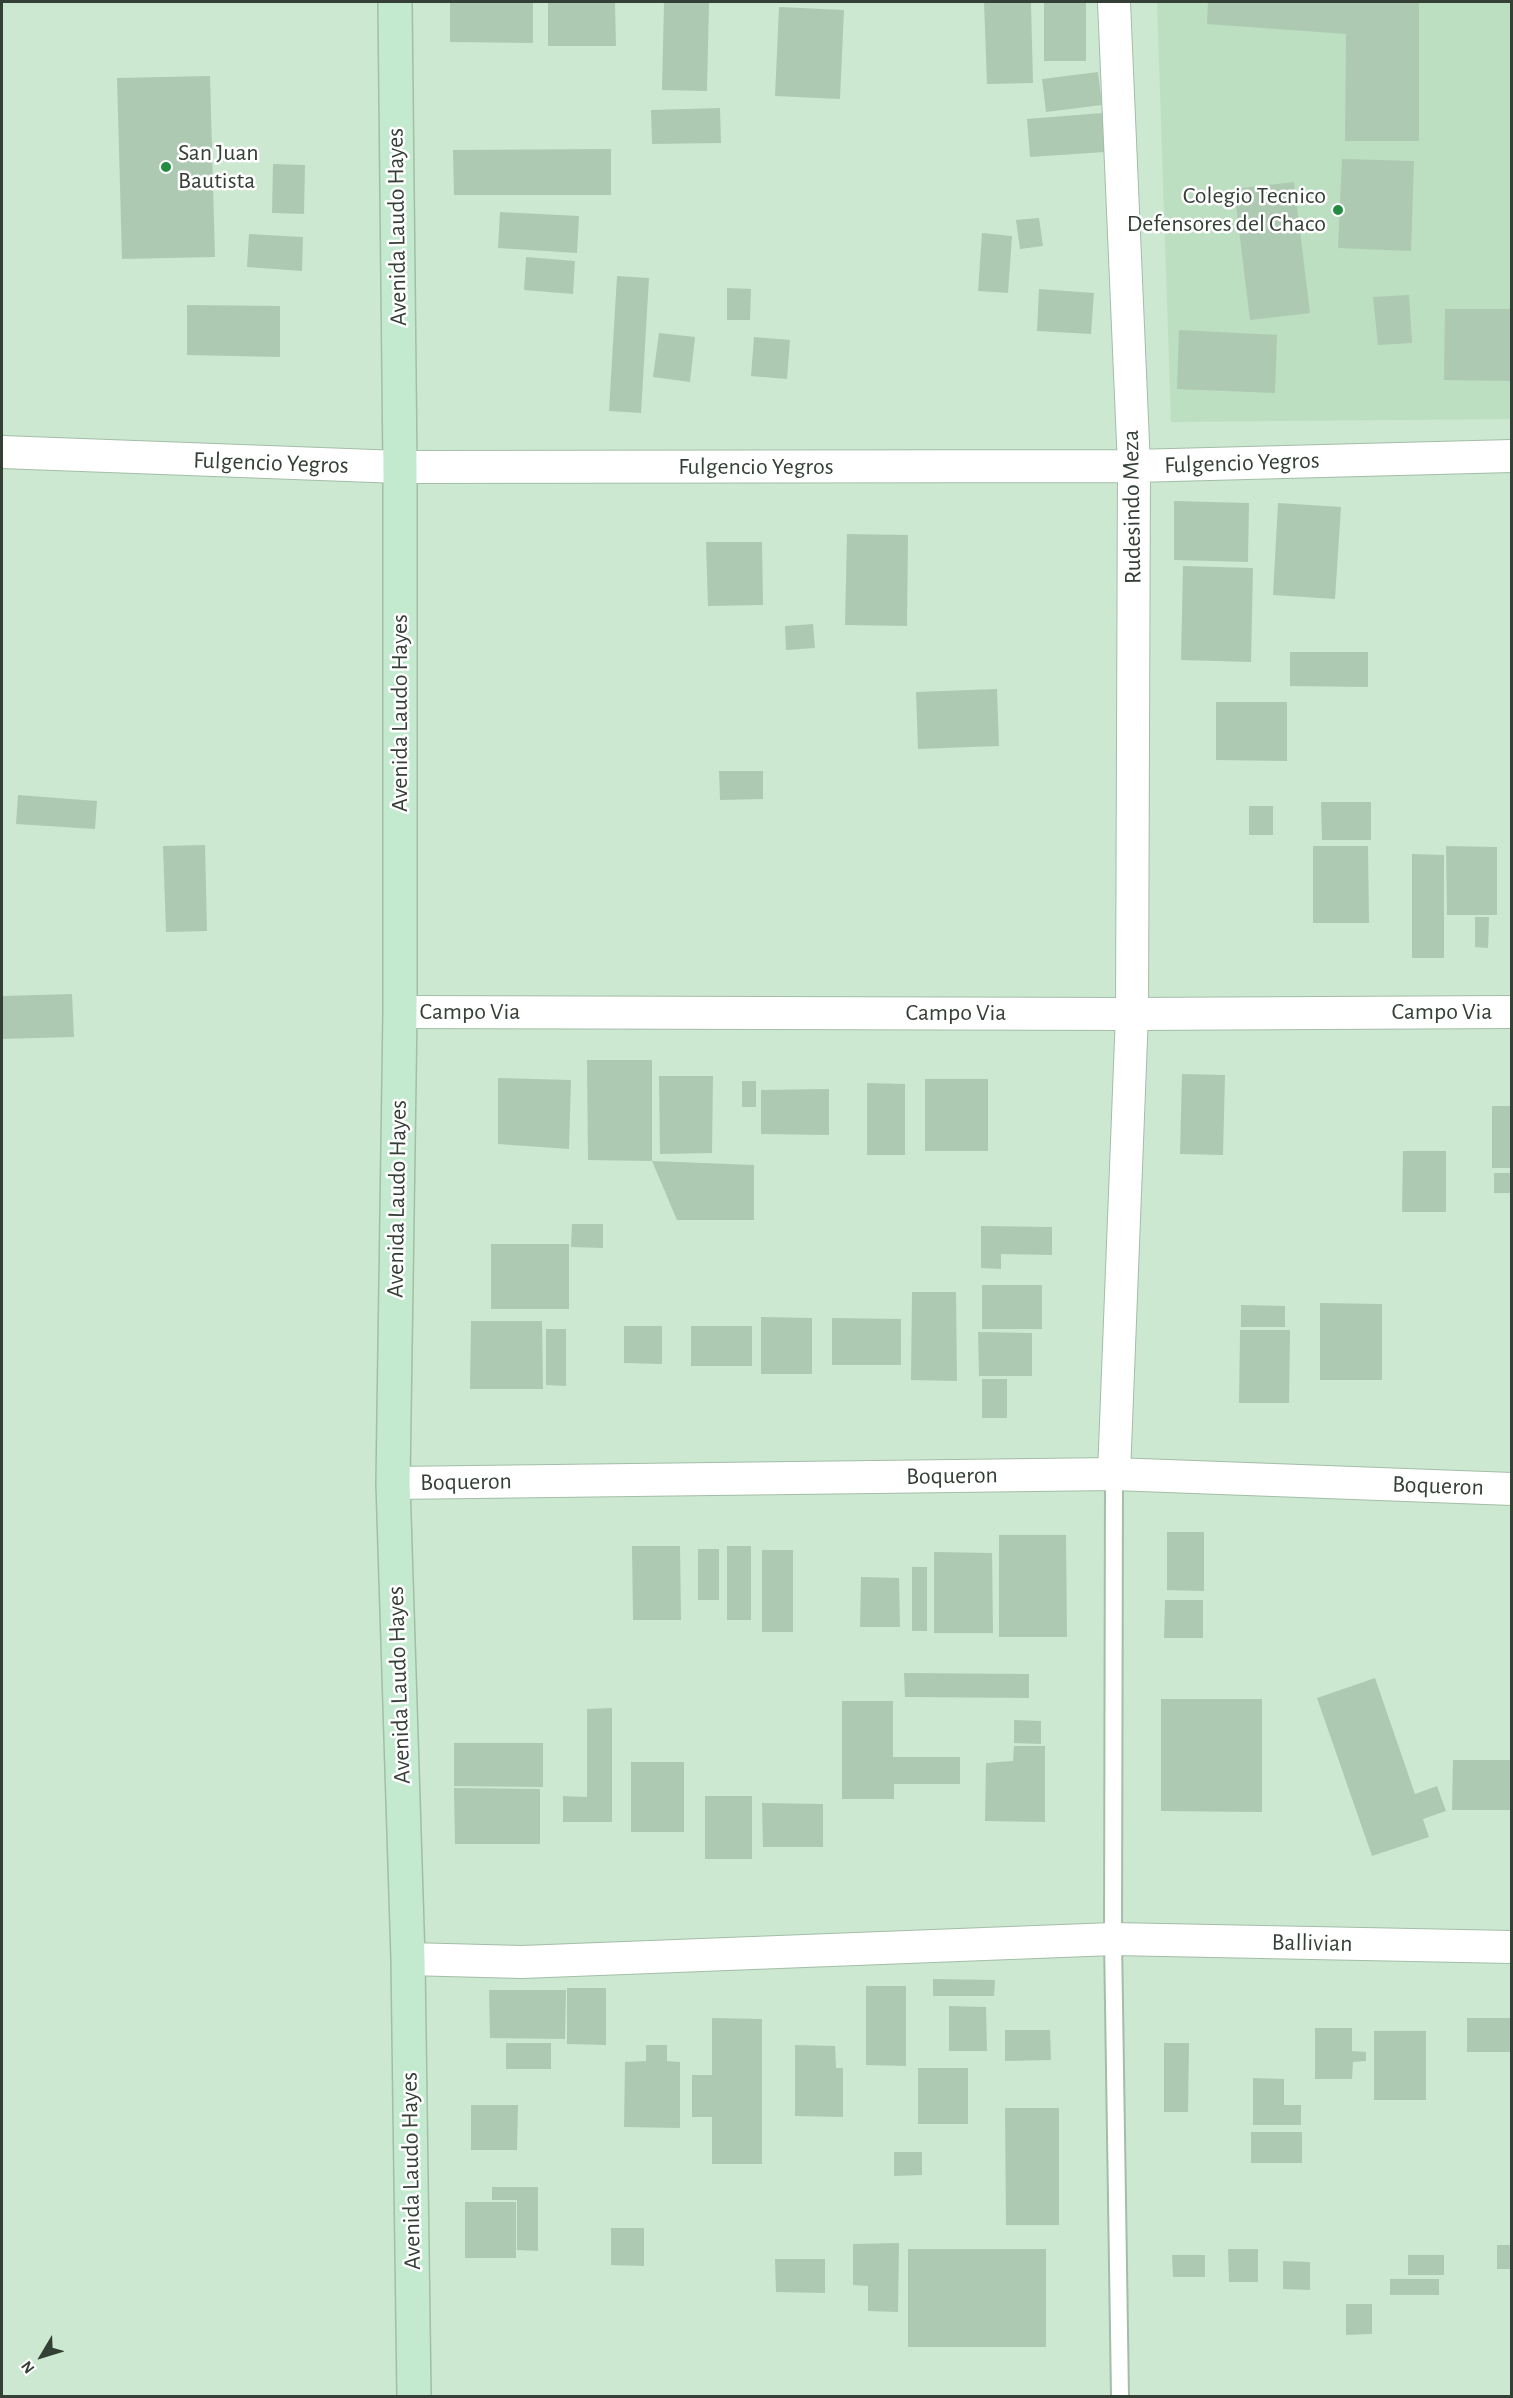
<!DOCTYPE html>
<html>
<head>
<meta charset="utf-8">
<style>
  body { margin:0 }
  #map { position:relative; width:1513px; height:2398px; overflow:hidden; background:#cde8d0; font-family:"Alegreya Sans",sans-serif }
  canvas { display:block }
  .frame { position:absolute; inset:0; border:3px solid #343f36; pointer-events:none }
  .north { position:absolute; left:12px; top:2326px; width:60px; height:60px; -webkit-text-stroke:4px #fff; paint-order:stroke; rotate:232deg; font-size:16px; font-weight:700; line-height:24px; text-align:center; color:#343f36 }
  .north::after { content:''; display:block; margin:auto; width:21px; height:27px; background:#343f36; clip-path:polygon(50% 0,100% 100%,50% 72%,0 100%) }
</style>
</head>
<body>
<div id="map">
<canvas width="1513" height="2398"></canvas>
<div class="frame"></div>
<div class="north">N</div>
</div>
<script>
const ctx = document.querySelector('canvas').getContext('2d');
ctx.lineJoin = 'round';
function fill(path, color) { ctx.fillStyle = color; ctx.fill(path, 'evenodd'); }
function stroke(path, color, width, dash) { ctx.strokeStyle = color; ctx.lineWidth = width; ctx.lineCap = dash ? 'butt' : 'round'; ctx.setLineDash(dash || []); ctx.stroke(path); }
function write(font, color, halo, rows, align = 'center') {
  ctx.font = font + ' "Alegreya Sans",sans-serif'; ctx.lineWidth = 5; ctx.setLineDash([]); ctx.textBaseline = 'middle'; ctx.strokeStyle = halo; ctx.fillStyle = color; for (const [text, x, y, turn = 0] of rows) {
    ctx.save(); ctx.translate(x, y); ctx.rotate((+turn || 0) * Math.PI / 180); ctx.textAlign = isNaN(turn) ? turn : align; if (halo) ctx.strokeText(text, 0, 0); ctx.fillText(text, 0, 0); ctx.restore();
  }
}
fill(new Path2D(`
  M1157 2H1511V419L1171 422Z`), '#bcdec1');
fill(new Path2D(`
  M450 2H533V43L450 42Z
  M548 2H615L616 46H548Z
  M664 2H709L707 91 662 90Z
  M984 2H1031L1033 83 987 84Z
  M1044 2H1086V61H1044Z
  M1208 2H1419V141H1345L1346 34 1207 24Z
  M779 7 844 10 840 99 775 96Z
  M1098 72 1102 105 1046 112 1042 79Z
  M210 76 215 257 122 259 117 78Z
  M720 108 721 143 652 144 651 110Z
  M1102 113 1105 152 1030 157 1027 119Z
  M611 149V195H454L453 150Z
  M1342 159 1414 161 1411 251 1338 248Z
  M273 164 305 165 304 214 272 213Z
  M1294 182 1310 313 1250 320 1234 189Z
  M500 212 579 216 577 253 498 248Z
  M1039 218 1043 246 1020 249 1016 220Z
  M982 233 1012 236 1008 293 978 291Z
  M249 234 303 237 302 271 247 267Z
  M526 257 575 261 573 294 524 290Z
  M617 276 649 278 641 413 609 411Z
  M727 288 751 289 750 320H727Z
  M1039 289 1094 293 1091 334 1037 331Z
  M1409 295 1412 343 1378 345 1373 297Z
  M187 305 280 306V357L187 355Z
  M1445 309H1512V381L1444 380Z
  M1179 330 1277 335 1275 393 1177 389Z
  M659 333 695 337 690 382 653 377Z
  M754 337 790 340 787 379 751 376Z
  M1174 501 1249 503 1248 562 1174 560Z
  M1278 503 1341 507 1335 599 1273 595Z
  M847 534 908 535 907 626 845 625Z
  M706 542H762L763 605 708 606Z
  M1183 566 1253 568 1251 662 1181 660Z
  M813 624 815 648 786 650 785 626Z
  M1290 652H1368V687L1290 686Z
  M997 689 999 746 918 749 916 692Z
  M1216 702H1287V761L1216 760Z
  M719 771H763V799L720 800Z
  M18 795 97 801 95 829 16 824Z
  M1321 802H1371V840H1322Z
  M1249 806H1273V835H1249Z
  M205 845 207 931 166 932 163 846Z
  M1313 846H1368L1369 923H1313Z
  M1446 846 1497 847V915H1447Z
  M1412 854 1444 855V958H1412Z
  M1475 917H1489L1488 948 1475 947Z
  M72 994 74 1037 2 1039V996Z
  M587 1060H652V1161L588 1160Z
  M1182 1074 1225 1075 1223 1155 1180 1154Z
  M659 1076H713L712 1153 660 1154Z
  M498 1078 571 1080 569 1149 498 1144Z
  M925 1079H988V1151H925Z
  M742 1081H756V1107H742Z
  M867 1083 905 1084V1155H867Z
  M829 1089V1135L761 1134V1090Z
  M1492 1106H1512V1168H1492Z
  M1403 1151H1446V1212H1402Z
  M652 1161 754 1165V1220H677Z
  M1494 1173H1512V1193H1494Z
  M572 1224H603V1248L571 1247Z
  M981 1226 1052 1227V1255L1001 1254V1269L981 1268Z
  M491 1244H569V1309H491Z
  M982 1285H1042V1329H982Z
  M912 1292H956L957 1381 911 1380Z
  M1320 1303 1382 1304V1380H1320Z
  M1241 1305 1285 1306V1327H1241Z
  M761 1317 812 1318V1374H761Z
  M832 1318 901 1319V1365H832Z
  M471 1321H542L543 1389H470Z
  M624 1326H662V1364L624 1363Z
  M691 1326H752V1366H691Z
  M546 1329H566V1386L546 1385Z
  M1240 1330H1290L1289 1403H1239Z
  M978 1332 1032 1333V1376H979Z
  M982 1379H1007V1418H982Z
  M1167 1532H1204V1591L1167 1590Z
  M999 1535H1066L1067 1637H999Z
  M632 1546H680L681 1620H633Z
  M727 1546H751V1620H727Z
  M698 1549H719V1600H698Z
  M762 1550H793V1632H762Z
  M934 1552 992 1553 993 1633H934Z
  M912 1567H927V1631H912Z
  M861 1577 899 1578 900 1627H860Z
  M1165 1600H1203V1638H1164Z
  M904 1673 1029 1674V1698L905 1697Z
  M1375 1678 1415 1794 1437 1786 1446 1811 1423 1819 1429 1837 1372 1856 1317 1698Z
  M1161 1699H1262V1812L1161 1811Z
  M842 1701H893V1757H960V1784H894V1799H842Z
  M612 1708V1822H563V1796L587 1797V1709Z
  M1014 1720 1041 1721V1744L1014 1743Z
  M454 1743H543V1787L454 1786Z
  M1014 1746H1045V1822L985 1821 986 1763 1013 1761Z
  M1453 1760H1512V1810H1452Z
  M631 1762H684V1832H631Z
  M454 1788 540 1789V1844H455Z
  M705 1796H752V1859H705Z
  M762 1803 823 1804V1847H763Z
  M933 1979 995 1980 994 1996H933Z
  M866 1986H906V2066L866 2065Z
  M567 1988H606V2045L567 2044Z
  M489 1990H566L565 2039 490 2038Z
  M949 2006 986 2007 987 2051H949Z
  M712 2018 762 2019V2164H712V2117H692V2075H712Z
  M1467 2018H1512V2052H1467Z
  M1315 2028H1352V2051L1366 2052V2061L1353 2062 1352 2079H1315Z
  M1005 2030H1050L1051 2060 1005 2061Z
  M1374 2031H1426V2100H1374Z
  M506 2043H551V2069H506Z
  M1164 2043H1189L1188 2112H1164Z
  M646 2045H667V2061L680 2062V2128L624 2127 625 2062 646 2061Z
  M795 2045 835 2046 836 2068H843V2117L795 2116Z
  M918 2068H968V2124H918Z
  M1253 2078 1284 2079V2105H1301V2125H1253Z
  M471 2105H518L517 2150H471Z
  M1005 2108H1059V2225H1006Z
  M1251 2132H1302V2163H1251Z
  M894 2152H922V2175L894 2176Z
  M492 2187H538V2251L517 2250V2200H492Z
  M465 2202H516V2258H465Z
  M611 2228H644V2266L611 2265Z
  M899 2243 898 2312 868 2311V2286L853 2285V2244Z
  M1497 2245H1512V2269H1497Z
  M908 2249H1046V2347H908Z
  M1228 2249H1258V2282H1229Z
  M1172 2255H1205V2277H1173Z
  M1408 2255H1444V2275H1408Z
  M775 2259H825V2293L776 2292Z
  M1283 2261 1310 2262V2290L1283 2289Z
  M1390 2279H1439V2295H1390Z
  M1346 2304H1372V2334L1346 2335Z`), '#aec9b2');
const lane = new Path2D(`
  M1114 1474 1113 1939 1120 2396`);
const street = new Path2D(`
  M1114 2 1134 466 1132 1014 1114 1474
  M2 452 400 467 1134 466 1512 456
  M400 1012 1132 1014 1512 1012
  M393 1483 1114 1474 1512 1489
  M408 1959 522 1962 1113 1939 1512 1947`);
const secondary = new Path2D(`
  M395 2 400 467V1012L393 1483 408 1959 414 2396`);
stroke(lane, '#a3bda7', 20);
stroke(street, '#a3bda7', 34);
stroke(secondary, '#a3bda7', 36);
stroke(lane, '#fff', 16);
stroke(street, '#fff', 32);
stroke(secondary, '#c3e9ce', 33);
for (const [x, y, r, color] of [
  [166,167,6,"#228c43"],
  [1338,210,6,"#228c43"]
]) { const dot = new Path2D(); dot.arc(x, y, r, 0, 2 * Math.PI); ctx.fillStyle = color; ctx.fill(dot); stroke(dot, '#fff', 2); }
write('24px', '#343f36', '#fff', [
  ["San Juan",178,153],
  ["Bautista",178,181],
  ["Colegio Tecnico",1326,196,"right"],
  ["Defensores del Chaco",1326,224,"right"]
], 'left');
write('24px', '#343f36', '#fff', [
  ["Avenida Laudo Hayes",397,227,-91],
  ["Fulgencio Yegros",271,463,2],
  ["Fulgencio Yegros",1242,463,-2],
  ["Fulgencio Yegros",756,467],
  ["Rudesindo Meza",1132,507,-91],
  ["Avenida Laudo Hayes",400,713,-90],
  ["Campo Via",470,1012],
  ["Campo Via",1442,1012],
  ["Campo Via",956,1013],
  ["Avenida Laudo Hayes",397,1199,-89],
  ["Boqueron",952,1476,-1],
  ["Boqueron",466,1482,-1],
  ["Boqueron",1438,1486,2],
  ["Avenida Laudo Hayes",399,1685,-92],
  ["Ballivian",1312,1943,1],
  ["Avenida Laudo Hayes",411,2171,-91]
]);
</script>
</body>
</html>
